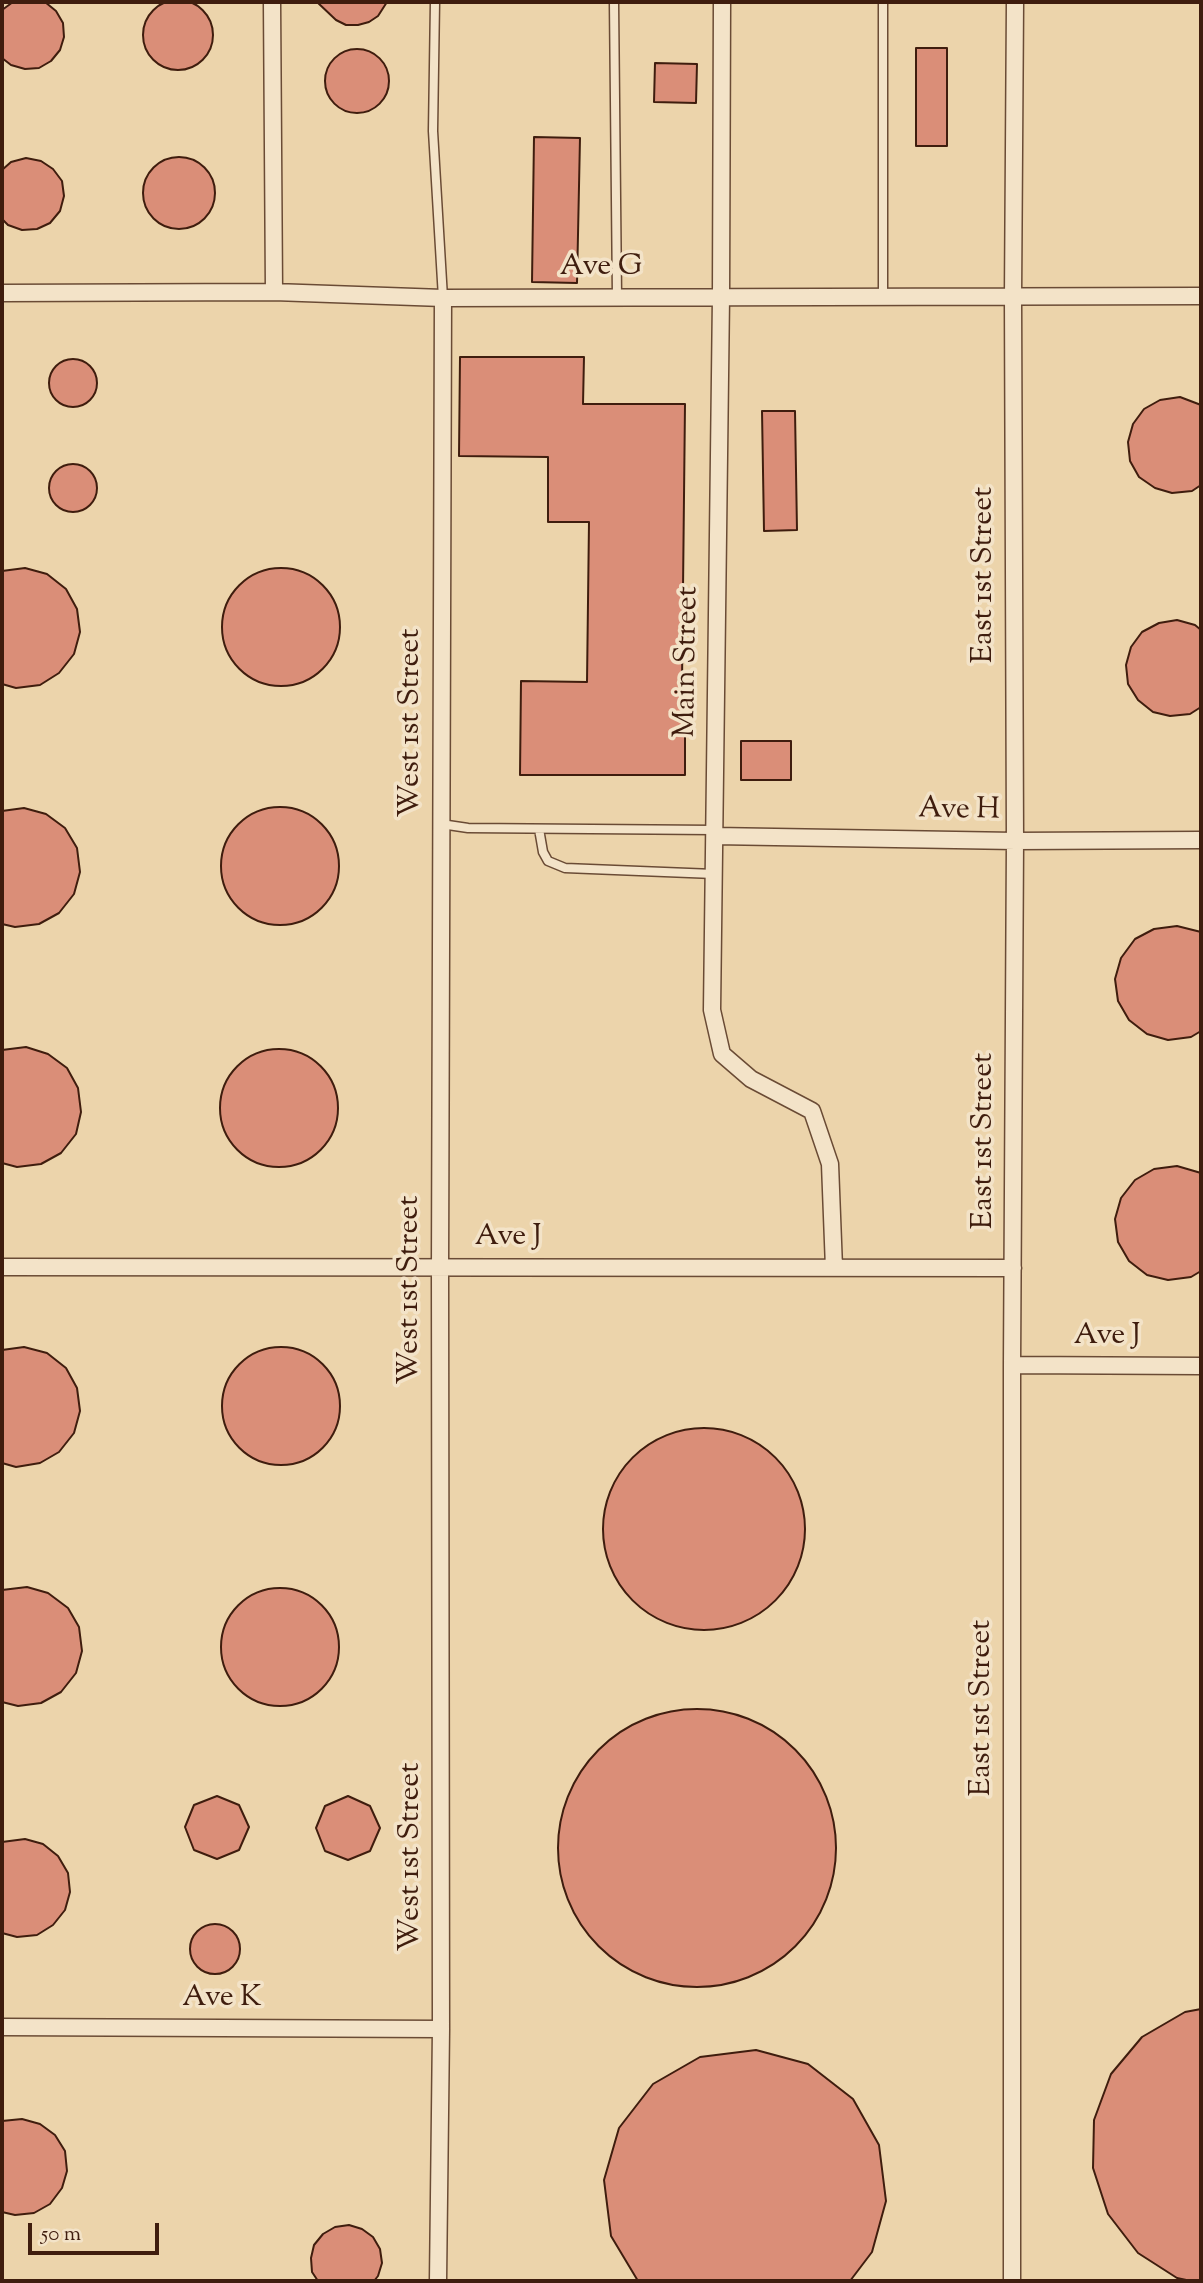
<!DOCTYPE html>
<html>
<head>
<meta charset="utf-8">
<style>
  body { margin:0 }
  #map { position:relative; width:1203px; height:2283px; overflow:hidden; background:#ecd4ab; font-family:"Sorts Mill Goudy",serif }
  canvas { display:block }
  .frame { position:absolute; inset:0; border:4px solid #3f1d0e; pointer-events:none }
  .scale { position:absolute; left:28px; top:2223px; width:131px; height:32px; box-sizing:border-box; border:4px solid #3f1d0e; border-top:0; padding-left:9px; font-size:21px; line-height:24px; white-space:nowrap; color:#3f1d0e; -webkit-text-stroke:5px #f3e3c8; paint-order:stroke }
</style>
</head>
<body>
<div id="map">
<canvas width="1203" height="2283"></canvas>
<div class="frame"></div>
<div class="scale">50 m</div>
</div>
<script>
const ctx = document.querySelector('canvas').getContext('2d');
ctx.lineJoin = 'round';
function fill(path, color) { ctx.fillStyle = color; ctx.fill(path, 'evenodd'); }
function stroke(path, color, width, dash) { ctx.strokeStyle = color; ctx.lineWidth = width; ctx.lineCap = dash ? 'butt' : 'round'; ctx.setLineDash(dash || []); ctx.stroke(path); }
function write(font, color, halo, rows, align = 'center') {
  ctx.font = font + ' "Sorts Mill Goudy",serif'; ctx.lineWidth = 7; ctx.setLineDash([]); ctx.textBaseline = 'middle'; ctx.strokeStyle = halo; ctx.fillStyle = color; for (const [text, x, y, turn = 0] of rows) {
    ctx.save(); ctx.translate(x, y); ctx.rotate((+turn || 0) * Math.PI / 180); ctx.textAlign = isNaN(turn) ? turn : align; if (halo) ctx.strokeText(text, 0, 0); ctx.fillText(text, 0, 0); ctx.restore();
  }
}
const building = new Path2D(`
  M143 35a35 35 0 1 1 70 0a35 35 0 1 1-70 0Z
  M13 2H45L56 11 63 23 64 37 60 50 51 61 39 68 25 69 11 65 2 58V10Z
  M317 2H387L378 16 369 22 358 25H346L336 20Z
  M916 48H947V146H916Z
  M325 81a32 32 0 1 1 64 0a32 32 0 1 1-64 0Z
  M655 63 697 64 696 103 654 102Z
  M534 137 580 138 577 283 532 282Z
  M143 193a36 36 0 1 1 72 0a36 36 0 1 1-72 0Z
  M26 158 41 161 53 169 62 181 64 196 60 211 50 223 37 229 22 230 8 225 2 219V170L11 162Z
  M460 357H584L583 404H685L682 682H685V775H520L521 681 587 682 589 522H548V457L459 456Z
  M49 383a24 24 0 1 1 48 0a24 24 0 1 1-48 0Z
  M1180 397 1201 405V485L1192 491 1172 493 1155 488 1139 477 1130 461 1128 442 1133 424 1144 409 1160 400Z
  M762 411H795L797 530 764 531Z
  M49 488a24 24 0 1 1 48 0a24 24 0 1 1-48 0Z
  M222 627a59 59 0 1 1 118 0a59 59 0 1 1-118 0Z
  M25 568 47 574 66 589 77 609 80 632 74 654 59 673 40 685 16 688 2 684V571Z
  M1177 620 1195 625 1201 630V707L1190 714 1170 716 1153 712 1138 700 1128 684 1126 665 1131 647 1142 632 1159 623Z
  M741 741H791V780H741Z
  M221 866a59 59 0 1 1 118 0a59 59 0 1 1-118 0Z
  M24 808 46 814 65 828 77 848 80 872 74 894 59 913 39 924 15 927 2 924V811Z
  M1177 926 1201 932V1031L1191 1037 1168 1040 1147 1034 1129 1020 1118 1001 1115 979 1121 958 1135 939 1154 929Z
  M26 1047 48 1054 67 1068 78 1088 81 1112 76 1134 61 1153 41 1164 17 1167 2 1163V1050Z
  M220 1108a59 59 0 1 1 118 0a59 59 0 1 1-118 0Z
  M1177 1166 1201 1173V1271L1191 1277 1168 1280 1147 1275 1129 1261 1118 1242 1115 1219 1121 1198 1135 1180 1154 1169Z
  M222 1406a59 59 0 1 1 118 0a59 59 0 1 1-118 0Z
  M24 1347 47 1353 66 1368 77 1388 80 1411 74 1433 59 1452 40 1463 16 1467 2 1463V1350Z
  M603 1529a101 101 0 1 1 202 0a101 101 0 1 1-202 0Z
  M27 1587 48 1593 68 1608 79 1627 82 1651 76 1673 61 1692 41 1703 18 1706 2 1702V1590Z
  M221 1647a59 59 0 1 1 118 0a59 59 0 1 1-118 0Z
  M558 1848a139 139 0 1 1 278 0a139 139 0 1 1-278 0Z
  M217 1796 239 1805 249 1827 239 1850 217 1859 194 1850 185 1827 194 1805Z
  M348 1796 370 1806 380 1828 370 1851 348 1860 325 1851 316 1828 325 1806Z
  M25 1839 43 1844 58 1856 68 1873 70 1892 65 1910 53 1925 37 1935 17 1937 2 1933V1842Z
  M190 1949a25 25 0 1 1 50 0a25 25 0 1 1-50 0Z
  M1201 2009V2281H1191L1177 2278 1138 2253 1108 2214 1093 2168 1094 2120 1111 2074 1142 2037 1185 2012Z
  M756 2050 808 2064 853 2099 879 2145 886 2201 872 2252 850 2281H638L611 2236 604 2180 619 2128 653 2084 700 2057Z
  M22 2119 40 2124 55 2135 65 2151 67 2171 62 2188 50 2204 34 2213 15 2215 2 2212V2121Z
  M349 2225 362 2229 373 2237 380 2249 382 2263 378 2276 374 2281H318L312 2272 311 2258 314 2245 323 2234 335 2227Z`);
fill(building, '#da8e78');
stroke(building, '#3f1d0e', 2);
const service = new Path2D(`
  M435 2 433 131 443 298
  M614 2 617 297
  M883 2V297
  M441 824 468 828 714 830
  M539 829 543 852 548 861 565 868 714 874`);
const minor = new Path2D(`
  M272 2 274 292
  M722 2 721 297 712 1010 722 1054 751 1079 812 1111 830 1164 834 1268
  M2 293 274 292 443 298 1201 296
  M715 836 1015 841 1201 840
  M2 1267 1013 1268
  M1012 1365 1201 1366
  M2 2027 441 2029
  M438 2281 441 2029 440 1267 443 298
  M1012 2281V1365L1015 841 1013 297 1015 2`);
stroke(service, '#6a4b35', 11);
stroke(minor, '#6a4b35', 19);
stroke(service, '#f3e3c8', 8);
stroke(minor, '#f3e3c8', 16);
write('30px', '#3f1d0e', '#f3e3c8', [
  ["Ave G",601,269],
  ["East 1st Street",986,575,-90],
  ["Main Street",689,662,-89],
  ["West 1st Street",413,723,-90],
  ["Ave H",959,812,1],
  ["East 1st Street",986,1141,-90],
  ["Ave J",508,1239],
  ["West 1st Street",412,1290,-90],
  ["Ave J",1107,1338],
  ["East 1st Street",984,1708,-90],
  ["West 1st Street",413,1857,-90],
  ["Ave K",222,2000]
]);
</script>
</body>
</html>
